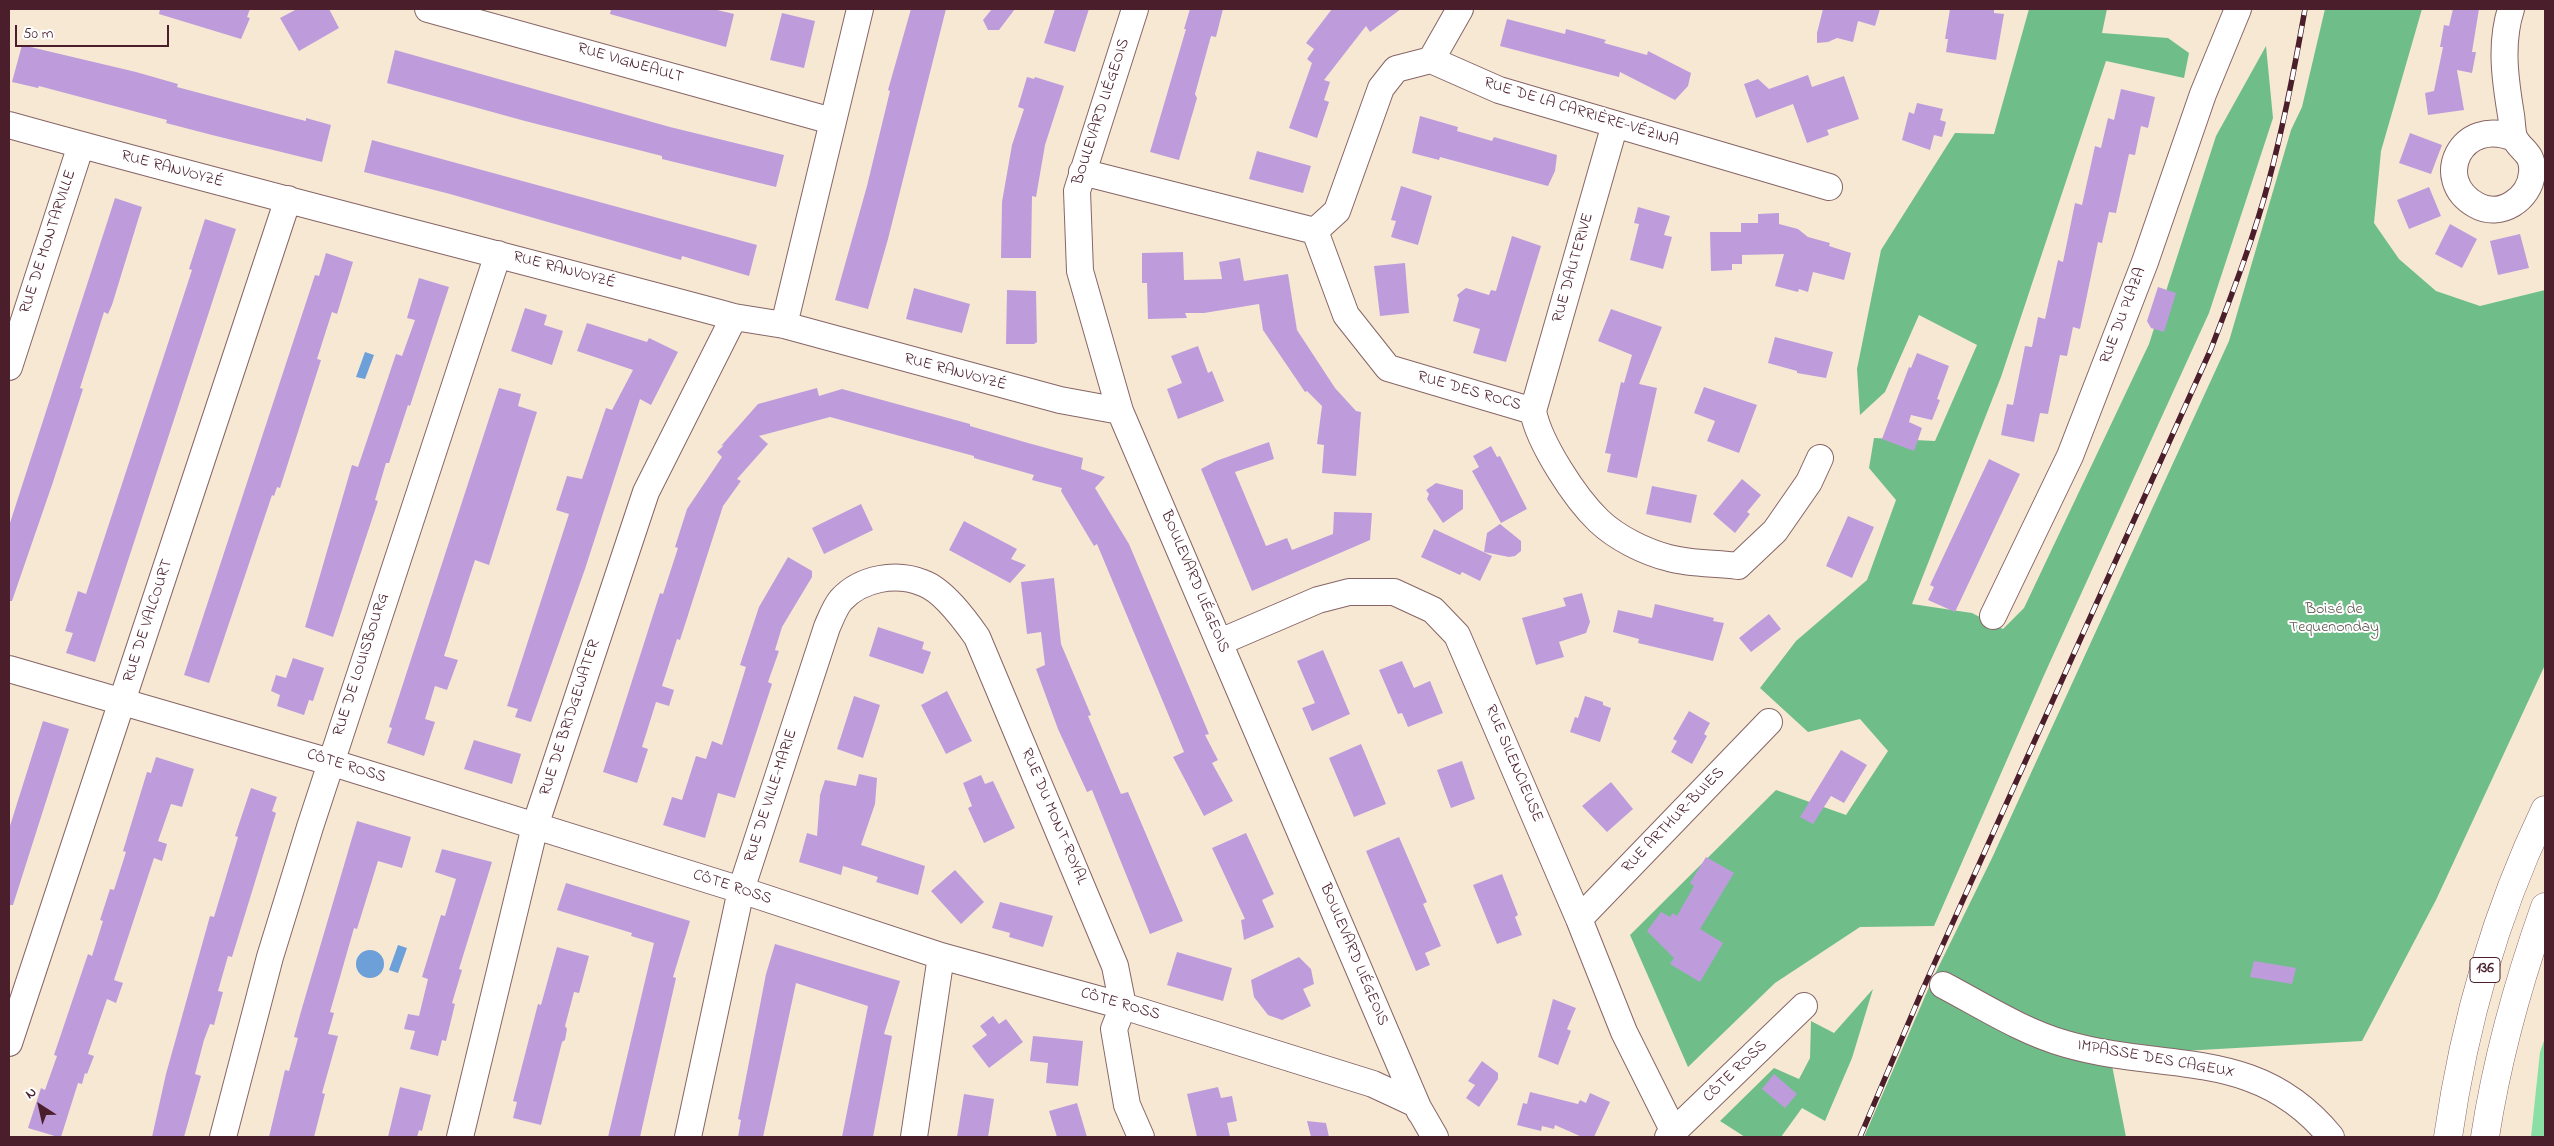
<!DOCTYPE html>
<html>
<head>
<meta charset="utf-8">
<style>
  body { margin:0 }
  #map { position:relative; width:2554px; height:1146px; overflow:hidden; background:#f7e8d4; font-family:"Indie Flower",sans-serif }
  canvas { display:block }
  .frame { position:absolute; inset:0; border:10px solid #4a1f2b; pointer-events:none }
  .north { position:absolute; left:15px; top:1081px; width:50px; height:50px; -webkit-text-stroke:4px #fff; paint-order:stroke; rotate:325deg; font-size:14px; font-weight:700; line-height:20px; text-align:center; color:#4a1f2b }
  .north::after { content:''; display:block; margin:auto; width:18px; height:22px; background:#4a1f2b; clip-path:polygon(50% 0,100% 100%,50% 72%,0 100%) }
  .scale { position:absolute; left:15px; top:25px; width:154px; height:22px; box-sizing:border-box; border:2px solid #4a1f2b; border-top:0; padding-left:6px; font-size:15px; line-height:18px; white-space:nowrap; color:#4a1f2b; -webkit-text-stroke:4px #fff; paint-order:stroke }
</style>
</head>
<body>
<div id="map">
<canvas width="2554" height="1146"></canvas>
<div class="frame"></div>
<div class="north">N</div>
<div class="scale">50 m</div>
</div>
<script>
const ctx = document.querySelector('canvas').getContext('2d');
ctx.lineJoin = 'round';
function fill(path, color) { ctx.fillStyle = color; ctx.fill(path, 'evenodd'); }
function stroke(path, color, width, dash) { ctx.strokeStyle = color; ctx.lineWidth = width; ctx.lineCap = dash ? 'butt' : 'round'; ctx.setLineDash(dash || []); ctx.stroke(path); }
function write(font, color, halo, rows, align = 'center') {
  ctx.font = font + ' "Indie Flower",sans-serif'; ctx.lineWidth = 4; ctx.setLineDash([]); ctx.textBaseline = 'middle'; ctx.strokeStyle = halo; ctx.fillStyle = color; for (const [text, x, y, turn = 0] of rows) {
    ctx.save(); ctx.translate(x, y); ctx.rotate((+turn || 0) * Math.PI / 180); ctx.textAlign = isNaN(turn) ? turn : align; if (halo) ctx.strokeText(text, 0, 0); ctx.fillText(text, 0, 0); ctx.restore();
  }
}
fill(new Path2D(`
  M2545 1038V1137H2531L2540 1052Z`), '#8ae0a4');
fill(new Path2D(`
  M2029 9H2107L2102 33 2168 38 2189 53 2184 78 2106 61 2001 377 1912 604 1972 613 2003 629 2024 608 2149 344 2216 136 2266 46 2273 118 2209 313 2045 673 1934 926 1860 927 1775 983 1688 1067 1630 935 1776 790 1846 815 1888 751 1860 719 1808 732 1760 688 1796 641 1867 580 1896 500 1869 468 1874 438 1935 441 1977 345 1919 315 1885 392 1860 415 1857 369 1881 250 1955 133 1994 134Z
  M2325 9H2422L2381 151 2374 223 2399 259 2436 291 2480 306 2545 290V665L2436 900 2362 1041 2110 1055 2126 1137H1864L1933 978 1992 858 2229 341 2291 130 2302 107Z
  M1873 989 1852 1058 1825 1121 1802 1108 1781 1137H1745L1720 1121 1774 1068 1799 1079 1810 1058 1811 1021 1834 1033Z`), '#6fbe8a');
fill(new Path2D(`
  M365 352 374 355 365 379 356 377Z
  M398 945 407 948 398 973 389 970Z
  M356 964a14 14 0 1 1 28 0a14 14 0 1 1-28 0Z`), '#6da0d8');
fill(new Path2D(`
  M160 9H250L247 17 250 18 241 39 159 14Z
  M297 9H329L339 28 299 51 280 18Z
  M611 9H713L734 14 726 47 610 14Z
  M911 9H946L888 239 868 309 835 300 867 186 890 91 888 90Z
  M992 9H1015L999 30H988L983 20Z
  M1055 9H1089L1075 52 1044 43Z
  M1190 9H1223L1216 37 1211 36 1195 94 1197 98 1179 160 1150 152 1186 29H1184Z
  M1332 9H1401L1370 32 1366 26 1324 80 1330 82 1324 100 1329 102 1317 138 1289 128 1312 63 1307 59 1314 49 1306 43Z
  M1823 9H1880L1875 26 1858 21 1853 42 1837 38 1828 42 1817 43V33Z
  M1950 9H1994V13L2004 14 1996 60 1946 52 1948 39H1945Z
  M2453 9H2479L2472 52H2476L2472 73 2457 70 2464 110 2428 115 2425 93 2434 91 2443 47H2440L2444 25 2449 26Z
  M782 13 815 21 804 68 770 60Z
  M1507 19 1565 34 1566 29 1606 40 1604 43 1647 55 1648 51 1691 73 1688 86 1675 100 1620 72 1619 77 1500 46Z
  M22 45 136 72 178 84 177 87 286 116 306 121V118L331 125 322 162 212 135 166 123 167 120 39 86 38 88 12 82Z
  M395 50 670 127 784 155 776 187 662 159V156L525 121 387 83Z
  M1808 75 1812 87 1844 76 1859 119 1827 130 1829 135 1807 143 1793 104 1756 118 1744 84 1758 79 1769 89Z
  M1027 77 1034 79 1035 77 1064 86 1045 145 1036 197 1032 196 1031 258H1001L1002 202 1012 145 1024 109 1018 107Z
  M2121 89 2155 97 2148 128 2141 126 2135 155 2129 154 2116 213 2109 212 2102 243 2098 242 2080 329 2073 327 2067 356 2060 355 2048 414 2040 413 2034 442 2001 435 2007 404 2013 405 2025 346 2032 347 2038 317 2045 319 2058 260 2063 262 2075 203 2082 205 2095 146 2101 148 2108 118 2114 120Z
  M1917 103 1943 109 1940 120 1946 122 1942 137 1934 135 1930 150 1902 140 1909 112 1914 114Z
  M1420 116 1458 127 1457 131 1492 141 1494 137 1557 155 1555 171 1548 186 1440 157 1439 160 1412 153Z
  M2410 133 2442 145 2431 174 2399 163Z
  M372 140 757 245 749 276 682 256 681 260 450 194 364 172Z
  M1257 151 1311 166 1303 193 1249 179Z
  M1401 186 1432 196 1418 245 1391 237 1396 221 1391 220Z
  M2429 187 2441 216 2409 229 2397 200Z
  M115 198 142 207 112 305 108 314 104 312 80 388 83 389 53 482 12 601H9V526Z
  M1638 207 1670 216 1664 235 1672 237 1663 269 1630 260 1639 224 1634 223Z
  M1779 213V224L1798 229 1808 237 1830 243 1829 246 1851 253 1844 280 1813 272 1808 292 1799 289 1798 292 1775 286 1784 254 1742 255V264H1732V270L1711 271 1710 232H1741V223H1758V214Z
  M205 219 236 229 95 662 66 653 73 633 65 631 78 591 86 594 192 270 189 269Z
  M2450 224 2477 239 2462 268 2435 254Z
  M2520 234 2529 268 2498 275 2490 241Z
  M1512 236 1541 246 1506 362 1473 353 1480 329 1453 321 1459 299 1457 295 1466 288 1489 295 1491 290 1496 291Z
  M1183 252 1184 280 1222 279 1219 262 1240 258 1244 281 1288 274 1297 330 1335 388 1356 411 1361 412 1356 476 1322 473 1324 445 1317 444 1322 406 1307 391 1305 392 1263 330 1259 304 1204 313H1185L1187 318 1148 319 1147 283H1142V253Z
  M326 253 353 262 337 314 332 312 317 359 321 360 280 488 277 487 274 496 272 495 209 683 184 675 315 275 319 276Z
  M1405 263 1409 313 1380 316 1374 266Z
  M419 278 449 287 410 406 408 405 389 463H386L375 500 378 501 333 637 305 627 352 465 358 467 396 354 402 356 415 320 407 318Z
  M2158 287 2176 293 2164 332 2151 328 2147 321Z
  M914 288 970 304 962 333 906 319Z
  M1007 290 1036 291 1037 342 1034 344H1006Z
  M525 308 547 315 544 325 563 331 552 365 511 351Z
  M1611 309 1662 327 1639 384 1657 388 1637 478 1607 472 1611 454 1605 453 1621 382 1624 383 1632 355 1598 341Z
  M587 323 647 342 649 338 678 352 651 405 640 399 585 569 531 722 515 717 518 709 507 706 569 514 556 510 567 476 582 479 606 408 612 410 633 370 577 351Z
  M1775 337 1833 352 1826 378 1797 373V371L1768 363Z
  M1198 346 1208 373 1212 371 1224 401 1178 419 1167 389 1182 383 1171 356Z
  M1917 353 1949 366 1937 399 1940 400 1932 420 1911 415 1909 422 1922 428 1914 451 1882 439 1909 367 1911 368Z
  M1704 387 1757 405 1739 453 1707 441 1715 421 1694 413Z
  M499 388 521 394 518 406 537 412 489 565 475 560 462 600 444 656 458 660 447 690 435 686 425 719 435 722 424 756 387 743 392 728 389 727Z
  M817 388 819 396 842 389 970 424V426L1028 443 1083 458 1081 469 1105 477 1095 488 1129 544 1209 734 1205 735 1218 760 1212 763 1233 801 1204 816 1173 757 1184 752 1097 544 1094 546 1061 491 1062 488 1032 480 1034 475 974 458V456L830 417 759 436 768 444 737 479 741 481 723 506 680 640 677 639 662 686 674 690 669 706 656 702 642 747 648 749 637 783 603 772 660 593 663 594 678 548 675 547 687 509 722 457 717 452 724 445 721 446 758 404Z
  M1269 442 1274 459 1235 472 1266 546 1287 538 1292 550 1333 534 1334 512 1372 513 1370 540 1252 591 1201 469 1216 461Z
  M1491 446 1497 457 1500 456 1527 509 1501 523 1472 471 1479 467 1473 456Z
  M1989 459 2020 474 1955 612 1928 600 1934 587 1930 585Z
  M1742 479 1761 495 1747 512 1750 514 1735 533 1713 514Z
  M1436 483 1463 490V509L1443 523 1427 499 1429 494 1426 490Z
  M1652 486 1697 495 1691 523 1646 514Z
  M861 504 873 530 824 554 812 528Z
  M1848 516 1874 527 1852 578 1826 566Z
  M964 521 1017 549 1011 559 1026 565 1010 583 949 550Z
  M1500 524 1521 541V551L1515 556 1509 557 1484 552 1487 533Z
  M1434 529 1492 556 1480 581 1462 572 1460 575 1421 557Z
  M788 557 812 571V577L782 627 775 650 779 651 768 682 772 684 735 798 718 793 705 838 663 825 672 797 682 800 696 756 706 759 712 741 722 745 746 667 740 665 759 607Z
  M1054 578 1061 644 1091 715 1088 716 1121 794 1128 792 1183 921 1150 934 1092 790 1087 792 1058 729 1036 669 1045 665 1041 632 1027 634 1021 582Z
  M1582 593 1590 622 1586 633 1559 642 1564 657 1536 665 1522 618 1566 606 1563 598Z
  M1655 604 1714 618 1713 621 1724 623 1713 661 1638 643 1639 639 1613 632 1618 610 1652 618Z
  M1769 614 1781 629 1751 652 1739 638Z
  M878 627 924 642 922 649 931 652 923 674 869 656Z
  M1323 650 1350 714 1312 731 1302 708 1315 703 1297 661Z
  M293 658 324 668 313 701 309 700 304 715 277 706 280 695 271 691 276 675 286 678Z
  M1402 661 1414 688 1430 681 1443 713 1408 727 1402 713 1398 714 1379 670Z
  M947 691 972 741 946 754 921 705Z
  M854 696 880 705 863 758 837 749Z
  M1585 696 1603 702V705L1611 708 1600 742 1570 732 1575 717 1578 718Z
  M1689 711 1710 723 1704 734 1707 736 1692 764 1671 752 1677 741 1673 739Z
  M43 721 69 729 13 905H9V829Z
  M474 740 521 754 512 784 464 769Z
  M1361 744 1386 804 1354 817 1329 758Z
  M1841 750 1867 765 1844 803 1831 796 1813 824 1800 817Z
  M156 757 194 769 182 807 171 804 158 841 167 844 162 861 154 858 114 980 123 983 116 1003 107 999 88 1054 94 1056 87 1074 85 1073 82 1084 78 1083 61 1137H58L28 1128 41 1088 45 1090 57 1056 54 1055 88 954 92 956 103 921 100 920 110 889 114 890 126 852 123 851 147 772 151 773Z
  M1462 761 1475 799 1451 808 1437 770Z
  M859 774 877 778 875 804 861 845 925 866 918 895 876 882 878 877 843 866 841 875 799 862 807 833 817 836 820 795 825 780 856 786Z
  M981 775 985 784 993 781 1015 828 984 843 968 808 972 806 963 783Z
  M1611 782 1633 809 1607 832 1582 806Z
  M251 788 277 797 272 811 276 813 232 957 228 956 218 991 223 992 214 1025 210 1024 204 1040 195 1074 201 1076 184 1137H152L166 1074 210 916 214 917 238 837 235 836Z
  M357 821 411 837 402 868 378 861 357 929 354 928 330 1012 334 1013 328 1034 338 1036 322 1093 325 1094 314 1137H269L285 1070 289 1071 298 1038 294 1037 302 1008Z
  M1246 833 1274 894 1262 900 1274 927 1244 940 1241 920 1245 919 1212 848Z
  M1399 837 1427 902 1423 904 1441 946 1425 953 1430 965 1416 971 1366 851Z
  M442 849 492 862 459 969 462 970 452 1003 455 1004 446 1041 442 1040 438 1056 410 1049 415 1031 404 1029 408 1014 419 1016 428 979 422 977 441 915 445 916 456 879 435 872Z
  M1706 857 1734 873 1700 929 1723 943 1700 982 1670 964 1674 958 1647 931 1661 912 1670 917 1673 913 1677 916 1694 886 1690 883Z
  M955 870 984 902 961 924 931 891Z
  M1502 874 1518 915 1515 917 1522 935 1497 944 1473 885Z
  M566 883 690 921 673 977 676 978 640 1137H608L654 943 631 936 632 933 557 910Z
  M1000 902 1053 916 1043 947 1009 937 1010 933 992 928Z
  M775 944 900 981 884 1034 892 1036 873 1137H842L868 1006 796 983 763 1137H738L741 1120 738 1119 766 974Z
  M557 947 589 956 579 993 574 992 565 1026 567 1029 565 1040 562 1042 541 1125 513 1118 517 1102 513 1101 538 1004 541 1005Z
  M1177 952 1232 968 1223 1001 1167 985Z
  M1299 957 1311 969 1314 984 1303 989 1311 1006 1282 1020 1268 1015 1254 997 1251 980Z
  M2254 961 2296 968 2292 984 2250 977Z
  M1553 999 1576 1008 1567 1029 1571 1031 1558 1065 1538 1057Z
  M993 1016 999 1024 1006 1019 1023 1042 989 1068 972 1046 987 1035 980 1026Z
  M1033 1036 1083 1041 1078 1086 1046 1083 1048 1063 1030 1061Z
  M1482 1061 1498 1073V1079L1479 1107 1466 1098 1475 1085 1468 1081Z
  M1774 1074 1797 1094 1785 1108 1762 1089Z
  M400 1087 431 1095 422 1131 419 1130 417 1137H388Z
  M1218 1087 1221 1098 1232 1096 1237 1121 1227 1123 1230 1137H1197L1187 1094Z
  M1530 1092 1578 1104 1580 1100 1586 1103 1590 1093 1610 1102 1594 1137H1582L1555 1125 1554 1129 1542 1126 1541 1131 1517 1125 1523 1103 1527 1104Z
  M964 1094 994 1099 988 1137H957Z
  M1077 1103 1087 1137H1057L1049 1111Z
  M1307 1121 1326 1123 1329 1137H1311Z`), '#be9cdc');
const minor = new Path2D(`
  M428 9 832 121
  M1135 9 1077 191 1080 271 1120 411 1420 1112
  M2511 9C2500 43 2505 79 2511 115 2512 121 2512 131 2514 137 2520 151 2534 152 2532 173 2530 199 2500 219 2476 205 2431 180 2461 116 2514 138
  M1431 60 1460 9
  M1615 124 1533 411C1539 443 1575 498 1599 521 1617 538 1645 552 1669 558 1690 564 1716 563 1738 566L1775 531 1809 482 1820 458
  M9 125C250 192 492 252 734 317L784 325 1060 400 1120 411
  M1082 172 1315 231
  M1315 231 1337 211 1381 88 1396 69 1431 60 1499 90 1829 187
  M1315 231 1346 315 1388 368 1533 411
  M784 325 860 9
  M9 367 81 145
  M1993 616 2070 456 2145 262 2203 94 2238 9
  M1220 642 1318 600 1349 592H1394L1433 610 1457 635 1579 919 1624 1032 1674 1132
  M9 669 330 762 741 890 941 956 1123 1006 1373 1084 1416 1104 1435 1137
  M1579 919 1769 722
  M1943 985C1983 1006 2023 1032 2066 1044 2166 1073 2257 1046 2331 1137
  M9 1043 288 199
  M223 1137 270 957 310 827 498 254
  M460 1137 535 826 646 492 734 317
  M688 1137 741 890 827 627C831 618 835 607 841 600 861 578 896 572 923 583 943 590 965 620 977 637L1115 966 1123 1006 1114 1029 1127 1105 1141 1137
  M914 1137 941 956
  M1668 1137 1804 1006`);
const major = new Path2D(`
  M2448 1137C2464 1025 2496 912 2545 810
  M2485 1137C2497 1058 2518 983 2545 907`);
stroke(minor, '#876566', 28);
stroke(major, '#876566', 29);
stroke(minor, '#fff', 26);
stroke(major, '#fff', 28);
const rail = new Path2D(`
  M1860 1137 1922 991 2211 349C2232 294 2254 238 2269 180 2284 124 2295 66 2305 9`);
stroke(rail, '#4a1f2b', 5.5);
stroke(rail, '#fff', 4, [11]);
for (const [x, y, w] of [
  [2485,970,30]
]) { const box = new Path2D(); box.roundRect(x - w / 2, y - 12.5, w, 25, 4); ctx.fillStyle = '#fff'; ctx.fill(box); stroke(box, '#4a1f2b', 1); }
write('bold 15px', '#4a1f2b', null, [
  ["136",2485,970]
]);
write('16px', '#4a1f2b', '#fff', [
  ["RUE VIGNEAULT",630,64,16],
  ["BOULEVARD LIÉGEOIS",1102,112,-72],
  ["RUE DE LA CARRIÈRE-VÉZINA",1581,113,17],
  ["RUE RANVOYZÉ",172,170,15],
  ["RUE DE MONTARVILLE",49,242,-72],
  ["RUE DAUTERIVE",1574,268,-74],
  ["RUE RANVOYZÉ",564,271,15],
  ["RUE DU PLAZA",2124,316,-69],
  ["RUE RANVOYZÉ",955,373,15],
  ["RUE DES ROCS",1469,392,16],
  ["BOULEVARD LIÉGEOIS",1194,582,67],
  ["RUE DE VALCOURT",149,621,-72],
  ["RUE DE LOUISBOURG",362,665,-72],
  ["RUE DE BRIDGEWATER",571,718,-72],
  ["RUE SILENCIEUSE",1513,764,67],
  ["CÔTE ROSS",346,767,17],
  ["RUE DE VILLE-MARIE",772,796,-72],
  ["RUE DU MONT-ROYAL",1053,817,67],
  ["RUE ARTHUR-BUIES",1674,821,-46],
  ["CÔTE ROSS",732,888,18],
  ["BOULEVARD LIÉGEOIS",1353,955,67],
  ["CÔTE ROSS",1120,1005,16],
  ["IMPASSE DES CAGEUX",2156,1060,10],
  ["CÔTE ROSS",1736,1072,-44]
]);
write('16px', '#5d594f', '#fff', [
  ["Boisé de",2334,610],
  ["Tequenonday",2334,628]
]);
</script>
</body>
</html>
